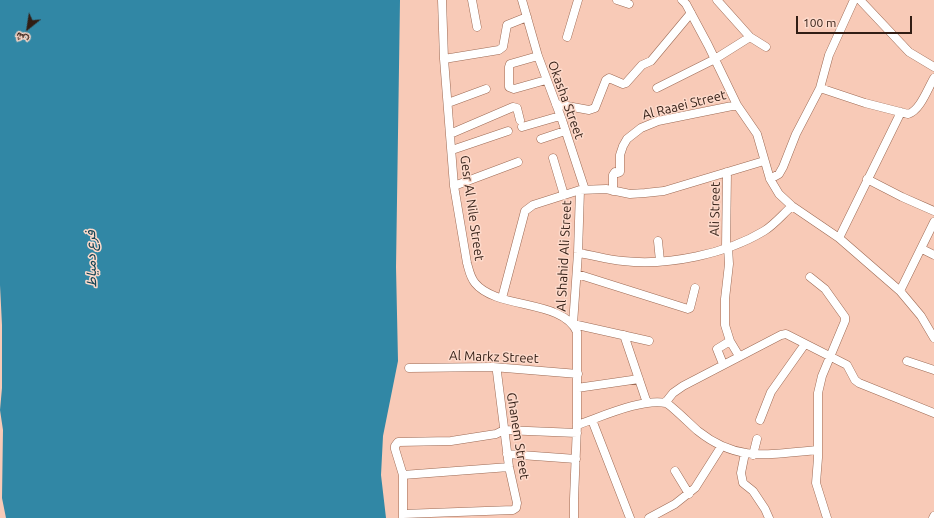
<!DOCTYPE html>
<html>
<head>
<meta charset="utf-8">
<style>
  body { margin:0 }
  #map { position:relative; width:934px; height:518px; overflow:hidden; background:#f8cab7; font-family:Ubuntu,Vazirmatn,sans-serif }
  canvas { display:block }
  .north { position:absolute; left:8px; top:8px; width:40px; height:40px; -webkit-text-stroke:3px #fddacb; paint-order:stroke; rotate:210deg; font-size:11px; font-weight:700; line-height:16px; text-align:center; color:#311d14 }
  .north::after { content:''; display:block; margin:auto; width:14px; height:18px; background:#311d14; clip-path:polygon(50% 0,100% 100%,50% 72%,0 100%) }
  .scale { position:absolute; left:796px; top:16px; width:116px; height:18px; box-sizing:border-box; border:2px solid #311d14; border-top:0; padding-left:5px; font-size:12px; line-height:14px; white-space:nowrap; color:#311d14; -webkit-text-stroke:3px #fddacb; paint-order:stroke }
</style>
</head>
<body>
<div id="map">
<canvas width="934" height="518"></canvas>
<div class="north">ش</div>
<div class="scale">100 m</div>
</div>
<script>
const ctx = document.querySelector('canvas').getContext('2d');
ctx.lineJoin = 'round';
function fill(path, color) { ctx.fillStyle = color; ctx.fill(path, 'evenodd'); }
function stroke(path, color, width, dash) { ctx.strokeStyle = color; ctx.lineWidth = width; ctx.lineCap = dash ? 'butt' : 'round'; ctx.setLineDash(dash || []); ctx.stroke(path); }
function write(font, color, halo, rows, align = 'center') {
  ctx.font = font + ' Ubuntu,Vazirmatn,sans-serif'; ctx.lineWidth = 3; ctx.setLineDash([]); ctx.textBaseline = 'middle'; ctx.strokeStyle = halo; ctx.fillStyle = color; for (const [text, x, y, turn = 0] of rows) {
    ctx.save(); ctx.translate(x, y); ctx.rotate((+turn || 0) * Math.PI / 180); ctx.textAlign = isNaN(turn) ? turn : align; if (halo) ctx.strokeText(text, 0, 0); ctx.fillText(text, 0, 0); ctx.restore();
  }
}
fill(new Path2D(`
  M0 0H400L396 267 398 361 383 436 381 475 386 518H6L2 498 3 430 0 410 2 388V325L0 285Z`), '#3187a5');
const minor = new Path2D(`
  M442 0 444 59 454 186 467 263C469 270 470 277 475 283 497 310 563 299 577 332V425L574 499V518
  M472 0 477 27
  M522 0 538 56 562 120 585 190
  M617 0 629 4
  M682 0 686 4 708 45 737 105 757 134 770 179 779 194 792 206 839 238 900 291 921 316 934 338
  M717 0 750 37 766 47
  M860 0 909 52 934 67
  M567 37 578 0
  M538 56 510 64 509 67V87L514 89 546 80
  M444 59 499 50 503 47 507 25 527 17
  M657 88 715 59 750 37
  M820 88 865 103 908 114C920 111 928 88 934 78
  M448 103 486 89
  M556 104 589 110 595 108 606 80 609 78 623 84 626 83 642 65 651 61 691 13
  M522 127 560 116
  M450 134 513 107 517 108 520 120
  M541 139 565 131
  M452 150 508 131
  M553 158 564 195
  M770 179 779 174 783 167 796 134 820 88 829 55 854 0
  M867 179 902 197 934 211
  M454 186 518 162
  M580 190 578 253 573 324 649 341
  M613 191V175L615 172 618 173 620 172V155L623 146 627 139 641 128 658 121 737 105
  M839 238 901 112
  M658 241 660 261
  M726 247 727 172
  M728 247 729 264 725 299V325L730 341 739 356
  M922 249 934 255
  M578 253C593 255 608 260 623 261 668 266 726 254 764 231 774 225 783 214 792 206
  M577 274 688 309 690 308 695 288
  M810 277 825 289 845 317V321L822 376 818 393V458L816 483 827 518
  M900 291 934 222
  M502 298 525 211 533 205 580 190 606 189 630 194 645 193 664 191 764 161
  M624 335 647 403
  M907 361 934 370
  M723 364 717 349 730 341
  M409 368 493 367 578 374
  M577 388 639 379
  M665 403 673 393 683 386 781 335 786 334 847 365 855 380 859 383 934 413
  M592 420 630 518
  M760 420 771 392 805 344
  M577 425C601 417 642 398 666 403 671 405 692 426 698 431 738 463 770 454 818 450
  M745 453 741 473 743 483 753 491 765 509 769 518
  M507 454 576 459
  M753 455 757 439
  M675 471 689 494
  M403 475 509 467
  M403 514 513 510 516 508 517 503 509 467 497 372
  M403 518V475L395 449V446L398 442 451 441 496 434 504 430 577 433
  M649 518 675 504 695 488 721 447
  M933 518 934 516`);
stroke(minor, '#9d6a54', 9);
stroke(minor, '#fff', 8);
write('13px', '#311d14', '#fddacb', [
  ["Okasha Street",566,100,70],
  ["Al Raaei Street",684,105,-14],
  ["Gesr Al Nile Street",472,208,82],
  ["Ali Street",715,209,-89],
  ["Al Shahid Ali Street",564,256,-87],
  ["Al Markz Street",494,357,2],
  ["Ghanem Street",518,436,81]
]);
write('italic 14px', '#124354', '#fddacb', [
  ["فرع دمياط",91,259,-91]
]);
</script>
</body>
</html>
